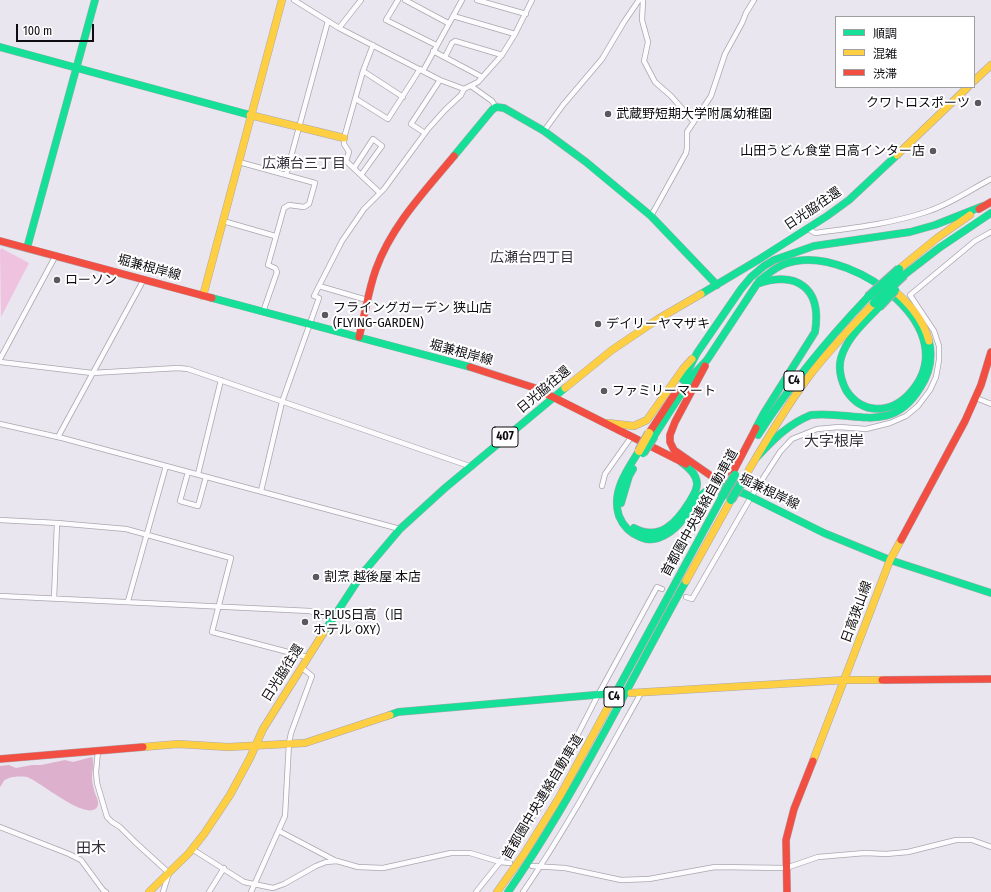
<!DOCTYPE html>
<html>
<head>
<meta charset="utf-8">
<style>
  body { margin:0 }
  #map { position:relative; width:991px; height:892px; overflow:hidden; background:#eae6ef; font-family:"Fira Sans Condensed","Noto Sans JP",sans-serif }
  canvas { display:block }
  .legend { position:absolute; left:835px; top:16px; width:140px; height:72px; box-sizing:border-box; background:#fff; border:1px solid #9f9ea0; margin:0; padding:5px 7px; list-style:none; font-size:12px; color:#0e0c11 }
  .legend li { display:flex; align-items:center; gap:8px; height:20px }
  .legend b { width:20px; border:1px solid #9f9ea0 }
  .scale { position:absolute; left:16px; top:24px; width:78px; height:18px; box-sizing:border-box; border:2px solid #0e0c11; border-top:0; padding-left:5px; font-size:12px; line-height:14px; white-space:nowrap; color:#0e0c11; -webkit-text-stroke:3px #fff; paint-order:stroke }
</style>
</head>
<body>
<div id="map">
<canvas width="991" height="892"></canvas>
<ul class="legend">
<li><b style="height:5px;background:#16e098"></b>順調</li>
<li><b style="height:5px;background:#ffcf43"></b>混雑</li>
<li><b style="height:5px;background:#f24e42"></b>渋滞</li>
</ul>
<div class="scale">100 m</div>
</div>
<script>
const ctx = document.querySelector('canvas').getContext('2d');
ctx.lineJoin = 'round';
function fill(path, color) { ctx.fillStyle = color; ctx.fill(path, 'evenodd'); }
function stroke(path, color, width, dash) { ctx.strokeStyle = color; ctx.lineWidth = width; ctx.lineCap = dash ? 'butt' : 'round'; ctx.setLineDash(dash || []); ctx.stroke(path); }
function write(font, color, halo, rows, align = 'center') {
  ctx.font = font + ' "Fira Sans Condensed","Noto Sans JP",sans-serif'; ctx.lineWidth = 4; ctx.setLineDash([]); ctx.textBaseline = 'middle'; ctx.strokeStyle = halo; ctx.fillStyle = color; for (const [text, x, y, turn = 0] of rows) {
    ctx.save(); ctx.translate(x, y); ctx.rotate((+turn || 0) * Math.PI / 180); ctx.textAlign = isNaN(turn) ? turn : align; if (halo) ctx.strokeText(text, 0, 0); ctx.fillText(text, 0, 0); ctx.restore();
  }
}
fill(new Path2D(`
  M1 248 29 263 1 317 0 251Z`), '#efc3e0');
fill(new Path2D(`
  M92 757C95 763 92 771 92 778 92 782 93 786 94 790 95 795 99 800 98 805 91 826 37 779 27 777 21 776 10 776 5 780 3 781 2 785 0 787V766L9 765 16 768 32 765H41L65 760 73 762Z`), '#ddb0cd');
const street = new Path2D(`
  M294 0 339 28 440 80 464 89
  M398 0 386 20 436 45
  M405 0 448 23
  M477 0 526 14
  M643 0 642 20 648 42 644 61 655 82 671 96 693 121
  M453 16 515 34
  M339 28 361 0
  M373 45 363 71 344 138V144L349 152 346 161 380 193
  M433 51 482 77
  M445 57 452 43 455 41 502 55
  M363 71 403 97
  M423 71 462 0
  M471 86 492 101 496 107
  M356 99 388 119 420 69
  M544 131 563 105 602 59 624 22 639 0
  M425 133 411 124 440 80
  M239 162 315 183 309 204 304 207 289 205 284 208 268 265 275 268 277 272 263 312
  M354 168 373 139 382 146 361 175
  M286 175 328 21
  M651 216 686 153 687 148V132L711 96 725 54 742 23 746 13 754 0
  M223 221 275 236
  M807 228 815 233C852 228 890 224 926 212 949 205 970 190 991 179
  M319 286 342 241 364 209 384 189 428 129 445 110 461 95 464 89 478 82 502 55 515 34 532 0
  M0 359 56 255
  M0 362 92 373 178 368 188 369 472 467
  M976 398 991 404
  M0 424 62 438 400 529
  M58 437 144 279
  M188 472 180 501 198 506 206 477
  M198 474 221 380
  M602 486 605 474 632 436
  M261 491 282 402 319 298 314 296 319 286 367 300
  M0 520 57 523 126 529 231 558 212 632 307 657
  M0 596 310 611 333 619
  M686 597 692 599 751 497 780 452 792 439 817 429 839 427 866 429 890 423 906 416 918 406 930 390 936 377 939 360V346L934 331 910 295 975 241 991 232
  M54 599 57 523
  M128 601 166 466
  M98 751 96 772 97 783 107 817 112 822 120 827 135 842 169 873 163 892
  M0 827 69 854 81 860 103 890 106 892
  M279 831 336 861
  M192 849 244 882 273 888 284 884 316 866 326 862 337 861 358 867 383 868 451 853H470L500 862 510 863
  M532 866 565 868 621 880 649 879 715 867 786 868 818 857 865 853 886 854 908 852 956 840H972L991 847
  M209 892 224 868
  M251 892 285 816 289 743 291 733 312 676 301 667
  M476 892 500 862 543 802 598 695 657 587 662 589
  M523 892C567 828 603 761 641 693`);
const fast = new Path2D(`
  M0 47 250 115
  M454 156 492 110 496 107 504 108 544 131 586 162 651 216 717 285
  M27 248 95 0
  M904 275 939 248 991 213
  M759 281C770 272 781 263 796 261 856 250 967 330 910 393 891 414 862 415 846 390 841 380 838 369 841 358 847 337 865 322 879 307
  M701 294 758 260 827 216 849 200 897 155
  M212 298 470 367
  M683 380 697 353 741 289 751 277 764 266 774 260 814 246 910 232 935 225 983 206
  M758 435C790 385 827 340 868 297
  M654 436 693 375 707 360 757 284C798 270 822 289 815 332L764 413 756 428
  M639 451C627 470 611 492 619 516 623 526 630 533 640 537 648 541 655 540 663 536 687 525 690 499 710 489 721 484 734 491 745 494
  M757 457C773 440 788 424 811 415 853 410 891 436 920 388 930 373 933 358 929 341
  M713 478 824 533 890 560 991 593
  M621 503 629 476 633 469
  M634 528C660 542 677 522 690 501 693 496 697 490 697 484 697 474 688 467 681 462
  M324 632 362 574 400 529 445 488 565 388
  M613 698 722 497
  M390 715 398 712 606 694
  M508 892C576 794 628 685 686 581`);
const slow = new Path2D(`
  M974 81 991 65
  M250 115 344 138
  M897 155 968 87
  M899 269 937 238 970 215
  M889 286C907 301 923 318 929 341
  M203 296 282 0
  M565 388 612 350 658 319 701 294
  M608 423 634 426 647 420 683 369 692 359
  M743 480C763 446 783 411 807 379 827 352 851 327 874 303
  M686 581 731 500
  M631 693 845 680H882
  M143 747 178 744 228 747 305 743 390 715
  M813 761 890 560 901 540
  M149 892 189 853 204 834 230 795 250 758 263 729 324 632
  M497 892 524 854 560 796 613 698`);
const jam = new Path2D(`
  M979 209 991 202
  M0 241 212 298
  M359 337C365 315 368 291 376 269 392 225 425 191 454 156
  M705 366 675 422 670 435V442L674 450 717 480
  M470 367 535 388 686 464
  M649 433 676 392
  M732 474 756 428
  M901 540 965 421 981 385 991 352
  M882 680 991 679
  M0 759 143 747
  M787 892 786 840 794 809 813 761`);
stroke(street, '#aaa7ae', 6);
stroke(fast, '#aaa7ae', 8);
stroke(slow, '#aaa7ae', 8);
stroke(jam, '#aaa7ae', 8);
stroke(street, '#fcfbfd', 4.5);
stroke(fast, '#16e098', 7);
stroke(slow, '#ffcf43', 7);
stroke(jam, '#f24e42', 7);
const fastBridge = new Path2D(`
  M868 297 899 269
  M874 303 904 275
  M879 307 895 290
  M643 453 654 436
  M722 497 735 475
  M731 500 743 480`);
const slowBridge = new Path2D(`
  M639 451 649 433`);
stroke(fastBridge, '#aaa7ae', 10, []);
stroke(slowBridge, '#aaa7ae', 10, []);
stroke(fastBridge, '#16e098', 8);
stroke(slowBridge, '#ffcf43', 8);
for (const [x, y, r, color] of [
  [978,103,4,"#5b585f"],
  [608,114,4,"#5b585f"],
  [933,151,4,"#5b585f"],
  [57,280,4,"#5b585f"],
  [325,315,4,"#5b585f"],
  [598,324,4,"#5b585f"],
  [604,391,4,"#5b585f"],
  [316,577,4,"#5b585f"],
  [305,622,4,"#5b585f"]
]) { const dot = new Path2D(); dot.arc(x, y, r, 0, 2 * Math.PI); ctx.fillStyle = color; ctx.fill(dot); stroke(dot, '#fff', 1.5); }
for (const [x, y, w] of [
  [794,381,20],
  [505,437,26],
  [614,697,20]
]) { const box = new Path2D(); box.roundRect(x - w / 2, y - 10, w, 20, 3); ctx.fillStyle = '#fff'; ctx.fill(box); stroke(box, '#0e0c11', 1); }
write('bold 12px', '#0e0c11', null, [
  ["C4",794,381],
  ["407",505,437],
  ["C4",614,697]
]);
write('13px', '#0e0c11', '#fff', [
  ["クワトロスポーツ",970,103,"right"],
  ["武蔵野短期大学附属幼稚園",616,114],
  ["山田うどん食堂 日高インター店",925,151,"right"],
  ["ローソン",65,280],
  ["フライングガーデン 狭山店",333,308],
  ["(FLYING-GARDEN)",333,323],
  ["デイリーヤマザキ",606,324],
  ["ファミリーマート",612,391],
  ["割烹 越後屋 本店",324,577],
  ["R-PLUS日高（旧",313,615],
  ["ホテル OXY）",313,630]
], 'left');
write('13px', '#0e0c11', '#fff', [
  ["日光脇往還",813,209,-34],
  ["堀兼根岸線",149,268,15],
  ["堀兼根岸線",461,353,15],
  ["日光脇往還",544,390,-40],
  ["堀兼根岸線",769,492,26],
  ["首都圏中央連絡自動車道",700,513,-61],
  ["日高狭山線",857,612,-70],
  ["日光脇往還",283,673,-58],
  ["首都圏中央連絡自動車道",543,797,-59]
]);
write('14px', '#36303d', '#fff', [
  ["広瀬台三丁目",304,164],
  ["広瀬台四丁目",532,258]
]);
write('15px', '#36303d', '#fff', [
  ["大字根岸",834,442],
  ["田木",91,849]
]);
</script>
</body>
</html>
